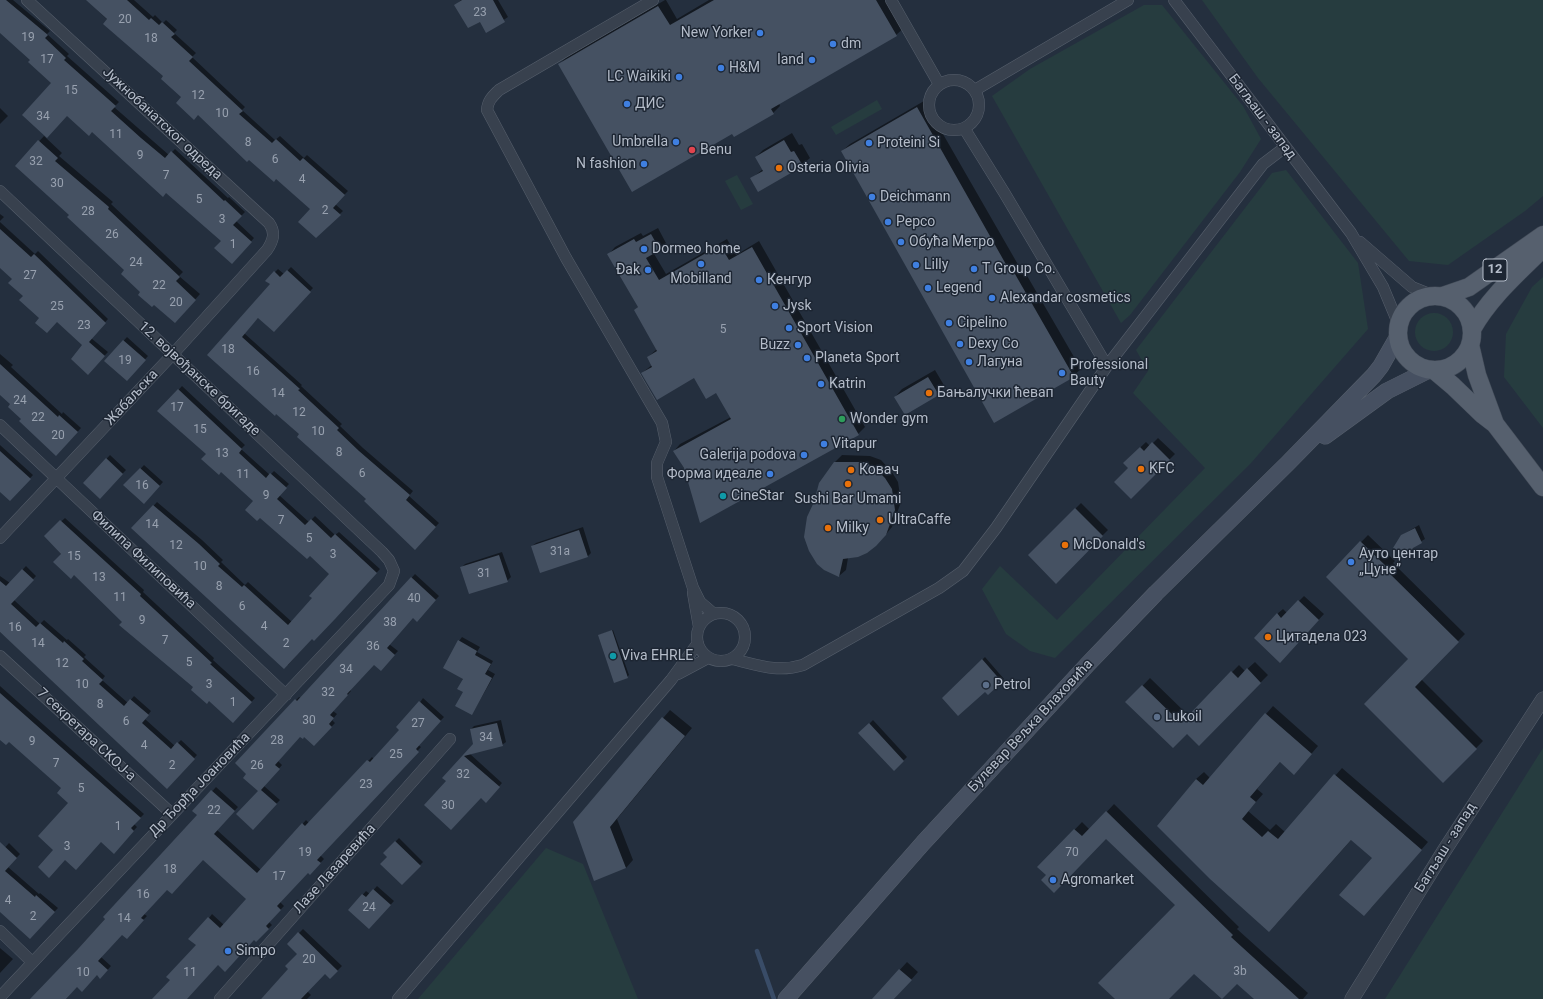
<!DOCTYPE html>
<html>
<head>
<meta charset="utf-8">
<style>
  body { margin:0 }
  canvas { display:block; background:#242f3e }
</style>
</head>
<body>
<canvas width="1543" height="999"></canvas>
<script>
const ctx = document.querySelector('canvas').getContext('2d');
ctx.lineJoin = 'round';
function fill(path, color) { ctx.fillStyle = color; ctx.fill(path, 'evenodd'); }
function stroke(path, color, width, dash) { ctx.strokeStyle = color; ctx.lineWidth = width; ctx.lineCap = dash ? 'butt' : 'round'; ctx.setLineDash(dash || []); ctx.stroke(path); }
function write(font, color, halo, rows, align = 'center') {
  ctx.font = font + ' Roboto,sans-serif'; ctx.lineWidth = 3; ctx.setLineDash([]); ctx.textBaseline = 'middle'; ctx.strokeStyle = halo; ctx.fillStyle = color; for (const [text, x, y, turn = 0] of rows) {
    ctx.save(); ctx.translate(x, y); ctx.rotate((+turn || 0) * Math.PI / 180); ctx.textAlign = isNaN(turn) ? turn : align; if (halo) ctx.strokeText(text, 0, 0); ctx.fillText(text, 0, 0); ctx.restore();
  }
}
fill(new Path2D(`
  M1202 0H1543V196L1525 211 1448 265 1409 261 1258 78Z
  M1144 5H1162L1243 106 1261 139 1240 172 1130 315 1121 323 992 96 1030 69Z
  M877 100 882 109 836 135 831 127Z
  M1286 170 1358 263 1368 329 1251 463 1055 658 1030 651 1006 634 982 589 1000 566 1057 620 1205 468 1133 393 1148 371 1136 350 1272 173Z
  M737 175 753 204 741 210 725 181Z
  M1543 277V428L1504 377 1506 334 1532 287Z
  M1415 332a19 19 0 1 1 38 0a19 19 0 1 1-38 0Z
  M1543 748V999H1385Z
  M546 848 583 864 638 999H418Z`), '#263c3f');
fill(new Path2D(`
  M0 0H13L50 31 47 34 69 54 67 56 119 102 114 107 169 155 175 149 228 198 229 197 245 212 236 221 254 238 235 260 222 241 52 83 32 60 0 32Z
  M87 0H134L153 17 155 15 163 23 166 20 177 30 174 33 196 53 192 57 245 107 242 110 275 140 280 136 304 158 307 155 348 191 335 204 343 211 316 237 311 209 182 97 165 76Z
  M461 0H498L508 17 487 31 480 20 456 5Z
  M665 0H666L677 19 709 0H887L904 28 896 35 779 103 780 106 773 113 732 133 559 64 567 57Z
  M924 101 1020 268 1022 267 1081 369 1073 376 842 151 850 144Z
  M0 108 8 116 0 124Z
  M792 133 799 145 802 144 810 158 802 165 751 179 763 169 756 157 763 150Z
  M44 136 62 153 59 156 113 202 111 204 183 272 179 276 200 294 179 318 142 292 126 270 71 215 16 166Z
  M0 214 4 217 0 221Z
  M0 222 35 254 38 251 108 319 91 338 108 352 88 373 84 345 57 321 41 318 13 279 0 267Z
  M658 228 666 243 653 252 666 274 727 239 736 255 759 241 865 427 858 434 684 468 674 451 680 444 731 417 716 391 694 377 642 373 652 365 648 357 657 349 635 310 639 306 609 254 615 247 641 233 643 236Z
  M291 267 313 288 277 327 259 317 244 333 302 385 301 386 342 424 340 426 363 448 413 491 409 496 439 523 418 546 300 434 208 355 271 284 267 280 278 269 284 274Z
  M127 337 148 356 127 380 105 361Z
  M0 354 13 365 11 367 62 414 63 412 81 428 60 451 22 419 12 404 0 394Z
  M935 370 945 387 938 394 895 397 902 389Z
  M182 386 245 445 241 449 270 475 274 471 289 484 279 495 309 522 315 516 335 535 339 532 380 569 338 614 312 638 288 665 133 528 157 502 202 540 223 560 221 562 245 585 248 582 292 622 313 598 331 574 207 454 159 411Z
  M1158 438 1175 454 1131 498 1129 468 1124 463 1146 442 1150 446Z
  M0 445 33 475 10 500 0 490Z
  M110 455 126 470 103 494 84 483Z
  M842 455 870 456 881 460 892 472 898 482 901 502 892 527 882 539 848 558 846 570 839 576 825 569 835 462Z
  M144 465 163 482 144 503 125 485Z
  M1081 503 1108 530 1056 582 1029 555Z
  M65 518 144 590 143 592 214 658 213 660 255 698 237 718 194 687 101 601 102 600 45 536Z
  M1419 525 1425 539 1415 545 1409 555 1402 535Z
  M583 527 591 553 588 556 532 546 536 543Z
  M1368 535 1395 561 1393 563 1465 634 1421 679 1483 741 1443 782 1365 704 1409 659 1327 577Z
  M502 552 511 577 507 581 461 568 465 564Z
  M26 566 36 576 14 600 40 624 44 620 67 640 68 639 86 655 84 657 105 676 102 680 128 703 134 696 151 711 145 719 175 746 181 740 197 755 171 784 0 632V576L10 583Z
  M415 574 439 596 417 620 413 617 389 644 398 651 384 666 374 663 350 690 351 691 333 711 337 714 332 720 335 723 314 745 304 736H300L278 761 282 765 264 786 280 800 253 828 259 791 296 700 299 697 301 698Z
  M1304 596 1324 614 1285 656 1277 614 1283 609 1287 613Z
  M613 630 629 675 627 677 599 635Z
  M462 637 480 647 477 652 493 661 488 670 495 674 472 714 464 692 459 641Z
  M985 657 1004 679 988 694 969 672Z
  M1255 662 1268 675 1199 745 1187 733 1127 702 1150 678 1189 716 1239 665 1245 671Z
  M0 686 144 814 134 824 137 827 117 849 102 841 55 850 69 803 62 788 9 741 0 738Z
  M423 698 444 717 418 745 421 747 320 855 324 859 310 874 308 871 280 902 284 906 269 922 272 925 256 941 254 939 218 964 186 999H154L171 980 197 945 190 938 209 918 212 914 224 925 247 899 203 859 167 889 144 914 147 916 127 937 122 933 101 957 111 966 104 974H97L77 986 66 999H33L199 815 194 811 216 787 238 807 217 830 261 870 306 820 309 823 372 757 374 759 401 730Z
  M1273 706 1318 746 1301 766 1280 762 1257 789 1263 794 1248 811 1270 830 1276 824 1285 832 1342 768 1428 842 1371 908 1373 858 1352 839 1276 924 1159 826 1196 779 1204 772 1210 778Z
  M670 710 692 728 617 819 633 860 626 868 574 822Z
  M501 720 506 742 502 745 469 753 502 783 489 798 481 797 444 778 474 744 471 729 474 726Z
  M873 720 907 757 894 770 860 733Z
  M1114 804 1239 927 1237 929 1308 993 1303 999H1256L1238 983 1194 972 1168 999H1116L1176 905 1106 838 1047 875 1039 867 1082 822 1090 830Z
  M399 838 423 862 402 883 388 857 384 853Z
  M9 843 20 854 8 867 39 894 40 893 58 908 30 938 0 911V853Z
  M377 886 394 901 372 925 349 910 366 891 370 894Z
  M303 929 342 966 330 978 325 973 307 991 311 995 307 999H261L289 969 298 954 288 944Z
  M0 948 13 959 0 973Z
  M907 962 918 972 894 999H873Z`), '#0007');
stroke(new Path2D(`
  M757 951 774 999`), '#394c67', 4.5);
fill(new Path2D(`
  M0 0H6L48 35 45 38 66 58 64 60 116 106 111 111 141 138 165 158 171 151 224 201 225 200 242 216 233 225 252 242 232 264 214 248 221 241 166 193 163 197 92 132 89 136 67 116 47 138 22 115 51 83 28 62 30 60 0 33Z
  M86 0H127L149 20 151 18 159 25 162 22 175 34 171 37 193 57 189 61 243 111 239 114 272 143 276 139 300 161 303 158 345 195 333 208 341 215 316 238 298 222 310 209 276 179 274 182 249 160 247 162 198 115 194 120 176 103 181 97 161 79 163 76 103 24 107 19Z
  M462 0H493L505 22 486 33 480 22 468 28 454 5Z
  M714 0H876L897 36 771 109 774 114 734 137 732 134 632 192 558 64 658 6 670 25Z
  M917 107 1012 275 1015 274 1074 377 994 423 841 151Z
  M38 140 58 158 55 161 109 207 108 209 180 277 176 281 196 300 175 323 154 305 152 307 138 295 140 292 121 274 124 270 67 217 69 215 15 166Z
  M784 140 791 152 794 151 803 166 758 192 750 178 763 171 755 157Z
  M0 229 31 257 34 254 106 323 89 342 105 356 88 375 71 359 82 345 57 322 47 333 35 323 39 318 19 300 23 296 8 283 12 279 0 268Z
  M651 234 660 250 646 258 659 280 720 245 729 260 752 247 859 435 700 523 684 468 673 451 731 419 716 393 706 399 694 378 657 400 641 373 652 367 647 357 657 351 634 310 638 307 607 254 634 239 636 242Z
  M287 270 311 292 274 332 258 318 242 337 300 389 298 390 339 428 337 430 359 451 410 495 406 500 436 527 415 550 364 501 366 499 297 437 299 434 276 414 275 416 207 355 270 284 265 281 274 271 280 277Z
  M123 340 146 360 127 381 104 361Z
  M0 364 58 417 59 415 78 432 56 456 19 421 21 419 8 407 10 404 0 395Z
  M928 377 939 395 905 415 894 397Z
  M178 389 242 449 239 453 266 478 270 473 287 488 277 499 305 525 311 519 331 538 335 534 377 573 335 619 314 641 312 639 284 669 131 528 153 505 199 544 220 564 218 566 242 587 244 585 288 625 312 598 309 596 329 574 310 556 307 559 260 518 257 521 245 510 253 501 221 472 219 475 201 459 206 454 157 411Z
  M1152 442 1170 460 1131 499 1114 482 1128 468 1123 463 1140 447 1144 451Z
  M0 451 31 479 10 501 0 492Z
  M106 458 123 474 100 499 83 483Z
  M834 462H864L874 467 885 478 892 489 895 510 886 535 876 546 867 553 858 557 843 559 839 577 824 570 817 564 809 551 804 537 807 517 814 502 819 483Z
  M140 468 160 486 144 504 123 485Z
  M1075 508 1103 536 1056 584 1028 555Z
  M60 520 141 594 140 596 212 663 210 664 252 702 233 723 209 701 207 704 191 690 193 687 119 625 122 622 74 575 71 579 53 562 61 554 44 536Z
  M1415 528 1422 543 1413 548 1409 556 1393 548 1401 535Z
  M579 530 588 557 540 573 531 546Z
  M1360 541 1389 569 1387 571 1459 642 1415 687 1477 749 1443 783 1364 704 1408 659 1326 577Z
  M499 555 508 582 469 594 460 567Z
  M22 569 34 580 11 604 36 627 40 623 63 643 64 641 84 659 82 661 103 680 99 684 124 706 130 699 149 715 142 723 171 749 177 742 195 759 167 789 0 632V581L6 586Z
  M411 577 436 600 417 622 413 618 387 648 395 655 381 671 374 665 347 694 348 695 330 715 334 718 329 724 332 727 314 746 304 737 303 739 300 737 275 765 280 769 261 790 277 804 253 830 236 814 258 791 243 778 246 774 235 763 295 699 297 701Z
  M1298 600 1319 620 1280 663 1254 638 1277 613 1281 618Z
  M612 630 628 678 614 683 598 635Z
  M458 640 477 651 475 655 491 664 485 674 492 678 472 715 455 706 463 692 457 689 463 679 443 668Z
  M982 659 1002 682 988 695 985 692 958 716 942 698Z
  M1247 668 1261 683 1199 746 1187 734 1173 748 1125 702 1142 685 1181 723 1231 671 1238 678Z
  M0 693 141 818 131 828 134 831 114 854 101 842 76 870 65 860 49 878 38 867 53 850 38 836 68 803 57 793 61 788 9 742 6 745 0 740Z
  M419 701 441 721 416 749 419 752 317 860 321 863 310 875 308 873 277 906 281 910 266 926 269 929 256 942 254 940 225 972 218 965 187 999H152L170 980 166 977 196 945 188 939 208 917 220 928 246 899 203 860 172 894 167 890 141 918 144 920 127 939 122 935 98 961 108 970 100 979 97 975 82 992 77 987 66 999H30L77 950 105 919 103 917 197 815 192 811 211 790 235 811 214 834 257 873 302 823 305 826 367 760 370 762 399 730 396 727Z
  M1265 713 1312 754 1294 775 1280 762 1250 797 1256 802 1242 819 1262 837 1268 831 1278 839 1334 774 1422 850 1364 916 1339 895 1372 858 1351 840 1269 932 1210 879 1157 826 1196 779 1203 785Z
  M662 717 685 736 610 827 626 868 594 881 573 822Z
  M497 723 503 746 464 756 500 787 486 803 481 798 451 830 424 805 446 781 442 778 473 744 470 729Z
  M869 723 904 761 894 771 858 733Z
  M1106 811 1233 935 1231 937 1299 999H1254L1237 984 1222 999 1194 974 1169 999H1115L1098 983 1175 905 1106 839 1054 893 1041 880 1046 875 1037 867 1074 829 1082 836Z
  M395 841 421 866 402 885 380 864 387 857 383 853Z
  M0 842 17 858 5 871 35 897 36 895 55 912 30 939 0 912Z
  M373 889 391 905 369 929 348 910 362 894 366 897Z
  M298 932 338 971 330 979 325 974 301 999H261L288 969 285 966 297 954 287 944Z
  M899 969 912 980 894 999H872Z`), '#455162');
const minor = new Path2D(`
  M653 0 499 90C493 96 488 100 487 110L566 258 662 423 666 442 657 463V477L693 588 700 602 714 614
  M891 0 939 84
  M1174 0 1351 233 1383 287 1398 323
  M929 105a25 25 0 1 1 50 0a25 25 0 1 1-50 0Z
  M975 90 1128 0
  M964 128 1005 194 1107 366
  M0 191 382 552 389 560 394 571 389 585 0 997
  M1360 242 1412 287 1432 295
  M0 425 286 695
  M0 538 173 354 267 250C273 241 276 233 269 223L27 0
  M693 593 699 627
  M697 637a24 24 0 1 1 48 0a24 24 0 1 1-48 0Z
  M0 656 172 814
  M732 659C758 665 777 673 803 665L939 588 963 571 996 528 1107 366 1263 164 1284 148
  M678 674 708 658
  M0 931 32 962
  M220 999 450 739
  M398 999 671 680 698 643`);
const tertiary = new Path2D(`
  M1352 999 1444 851 1543 699`);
const secondary = new Path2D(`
  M1325 436 1387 391 1429 370
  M786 999 923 843 1087 665 1156 593 1288 463 1374 375 1381 366 1397 338`);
const primary = new Path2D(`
  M1398 333a37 37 0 1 1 74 0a37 37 0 1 1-74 0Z
  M1443 296 1469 287 1543 235
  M1472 329C1490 297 1517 274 1543 248
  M1470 345 1477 375 1495 424
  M1434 370 1453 386 1482 414 1495 424 1543 487`);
stroke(minor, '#565f6c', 12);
stroke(tertiary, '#565f6c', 15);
stroke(secondary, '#565f6c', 17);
stroke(primary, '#414a57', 19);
stroke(minor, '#38414e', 11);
stroke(tertiary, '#38414e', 14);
stroke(secondary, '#465061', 16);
stroke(primary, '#56606e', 18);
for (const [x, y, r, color] of [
  [760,33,4,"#3f7fe0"],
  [833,44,4,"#3f7fe0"],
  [812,60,4,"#3f7fe0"],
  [721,68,4,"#3f7fe0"],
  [679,77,4,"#3f7fe0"],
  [627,104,4,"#3f7fe0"],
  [676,142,4,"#3f7fe0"],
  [869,143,4,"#3f7fe0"],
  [692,150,4,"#e0444e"],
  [644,164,4,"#3f7fe0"],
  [779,168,4,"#e8710a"],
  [872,197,4,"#3f7fe0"],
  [888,222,4,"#3f7fe0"],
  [901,242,4,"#3f7fe0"],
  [644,249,4,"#3f7fe0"],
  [701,264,4,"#3f7fe0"],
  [916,265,4,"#3f7fe0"],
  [974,269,4,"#3f7fe0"],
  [648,270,4,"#3f7fe0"],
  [759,280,4,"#3f7fe0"],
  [928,288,4,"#3f7fe0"],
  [992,298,4,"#3f7fe0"],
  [775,306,4,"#3f7fe0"],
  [949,323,4,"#3f7fe0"],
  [789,328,4,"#3f7fe0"],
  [960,344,4,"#3f7fe0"],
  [798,345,4,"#3f7fe0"],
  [807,358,4,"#3f7fe0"],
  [969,362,4,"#3f7fe0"],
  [1062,373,4,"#3f7fe0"],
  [821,384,4,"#3f7fe0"],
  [929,393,4,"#e8710a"],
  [842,419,4,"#2e9e5b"],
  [824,444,4,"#3f7fe0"],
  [804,455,4,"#3f7fe0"],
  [1141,469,4,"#e8710a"],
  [851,470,4,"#e8710a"],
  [770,474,4,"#3f7fe0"],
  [848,484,4,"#e8710a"],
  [723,496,4,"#0f9aa8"],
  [880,520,4,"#e8710a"],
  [828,528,4,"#e8710a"],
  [1065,545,4,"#e8710a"],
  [1351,562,4,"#3f7fe0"],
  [1268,637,4,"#e8710a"],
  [613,656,4,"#0f9aa8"],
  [986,685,4,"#5c6f8a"],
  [1157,717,4,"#5c6f8a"],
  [1053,880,4,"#3f7fe0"],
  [228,951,4,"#3f7fe0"]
]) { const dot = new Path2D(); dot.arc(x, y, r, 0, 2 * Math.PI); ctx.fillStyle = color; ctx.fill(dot); stroke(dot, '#1d2633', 1.5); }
write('12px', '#98a1af', null, [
  ["23",480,13],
  ["20",125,20],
  ["19",28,38],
  ["18",151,39],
  ["17",47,60],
  ["15",71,91],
  ["12",198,96],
  ["10",222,114],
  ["34",43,117],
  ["11",116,135],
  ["8",248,143],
  ["9",140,156],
  ["6",275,160],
  ["32",36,162],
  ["7",166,176],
  ["4",302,180],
  ["30",57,184],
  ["5",199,200],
  ["2",325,211],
  ["28",88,212],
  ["3",222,220],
  ["26",112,235],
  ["1",233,245],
  ["24",136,263],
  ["27",30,276],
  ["22",159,286],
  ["20",176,303],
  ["25",57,307],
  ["23",84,326],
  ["5",723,330],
  ["18",228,350],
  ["19",125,361],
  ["16",253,372],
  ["14",278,394],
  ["24",20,401],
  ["17",177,408],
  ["12",299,413],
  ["22",38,418],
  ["15",200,430],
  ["10",318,432],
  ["20",58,436],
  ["8",339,453],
  ["13",222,454],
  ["6",362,474],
  ["11",243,475],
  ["16",142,486],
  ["9",266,496],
  ["7",281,521],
  ["14",152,525],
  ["5",309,539],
  ["12",176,546],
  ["31a",560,552],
  ["3",333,555],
  ["15",74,557],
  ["10",200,567],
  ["31",484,574],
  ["13",99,578],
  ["8",219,587],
  ["11",120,598],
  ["40",414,599],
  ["6",242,607],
  ["9",142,621],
  ["38",390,623],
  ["4",264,627],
  ["16",15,628],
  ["7",165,641],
  ["14",38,644],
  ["2",286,644],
  ["36",373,647],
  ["5",189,663],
  ["12",62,664],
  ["34",346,670],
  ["10",82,685],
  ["3",209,685],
  ["32",328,693],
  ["1",233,703],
  ["8",100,705],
  ["30",309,721],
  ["6",126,722],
  ["27",418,724],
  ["34",486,738],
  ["28",277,741],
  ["9",32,742],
  ["4",144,746],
  ["25",396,755],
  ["7",56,764],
  ["2",172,766],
  ["26",257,766],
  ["32",463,775],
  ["23",366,785],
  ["5",81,789],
  ["30",448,806],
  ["22",214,811],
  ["1",118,827],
  ["3",67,847],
  ["19",305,853],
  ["70",1072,853],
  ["18",170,870],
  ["17",279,877],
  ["16",143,895],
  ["4",8,901],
  ["24",369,908],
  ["2",33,917],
  ["14",124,919],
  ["20",309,960],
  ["3b",1240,972],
  ["10",83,973],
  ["11",190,973]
]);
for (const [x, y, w] of [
  [1495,270,24]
]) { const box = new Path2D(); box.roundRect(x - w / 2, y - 11, w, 22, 3); ctx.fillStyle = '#1d2633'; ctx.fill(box); stroke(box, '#b4bcc9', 1); }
write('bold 13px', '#b4bcc9', null, [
  ["12",1495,270]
]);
write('14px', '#b4bcc9', '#1d2633', [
  ["New Yorker",752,33,"right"],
  ["dm",841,44],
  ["land",804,60,"right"],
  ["H&M",729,68],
  ["LC Waikiki",671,77,"right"],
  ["ДИС",635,104],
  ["Umbrella",668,142,"right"],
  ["Proteini Si",877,143],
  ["Benu",700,150],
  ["N fashion",636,164,"right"],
  ["Osteria Olivia",787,168],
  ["Deichmann",880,197],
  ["Pepco",896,222],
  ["Обућа Метро",909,242],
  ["Dormeo home",652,249],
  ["Lilly",924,265],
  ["T Group Co.",982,269],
  ["Đak",640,270,"right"],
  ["Mobilland",701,279,"center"],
  ["Кенгур",767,280],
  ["Legend",936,288],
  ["Alexandar cosmetics",1000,298],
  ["Jysk",783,306],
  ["Cipelino",957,323],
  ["Sport Vision",797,328],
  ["Dexy Co",968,344],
  ["Buzz",790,345,"right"],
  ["Planeta Sport",815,358],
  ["Лагуна",977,362],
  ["Professional",1070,365],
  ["Bauty",1070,381],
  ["Katrin",829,384],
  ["Бањалучки ћевап",937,393],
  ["Wonder gym",850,419],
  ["Vitapur",832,444],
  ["Galerija podova",796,455,"right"],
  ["KFC",1149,469],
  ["Ковач",859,470],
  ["Форма идеале",762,474,"right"],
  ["CineStar",731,496],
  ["Sushi Bar Umami",848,499,"center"],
  ["UltraCaffe",888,520],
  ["Milky",836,528],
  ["McDonald's",1073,545],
  ["Ауто центар",1359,554],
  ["„Цуне”",1359,570],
  ["Цитадела 023",1276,637],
  ["Viva EHRLE",621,656],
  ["Petrol",994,685],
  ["Lukoil",1165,717],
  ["Agromarket",1061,880],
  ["Simpo",236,951]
], 'left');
write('14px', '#b4bcc9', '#1d2633', [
  ["Багљаш - запад",1262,117,53],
  ["Јужнобанатског одреда",162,124,43],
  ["12. војвођанске бригаде",199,379,43],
  ["Жабаљска",132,398,-47],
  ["Филипа Филиповића",143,560,43],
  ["Булевар Вељка Влаховића",1031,726,-47],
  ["7 секретара СКОЈ-а",86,735,43],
  ["Др Ђорђа Јоановића",200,785,-46],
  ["Багљаш - запад",1446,848,-58],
  ["Лазе Лазаревића",335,869,-48]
]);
</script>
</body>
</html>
